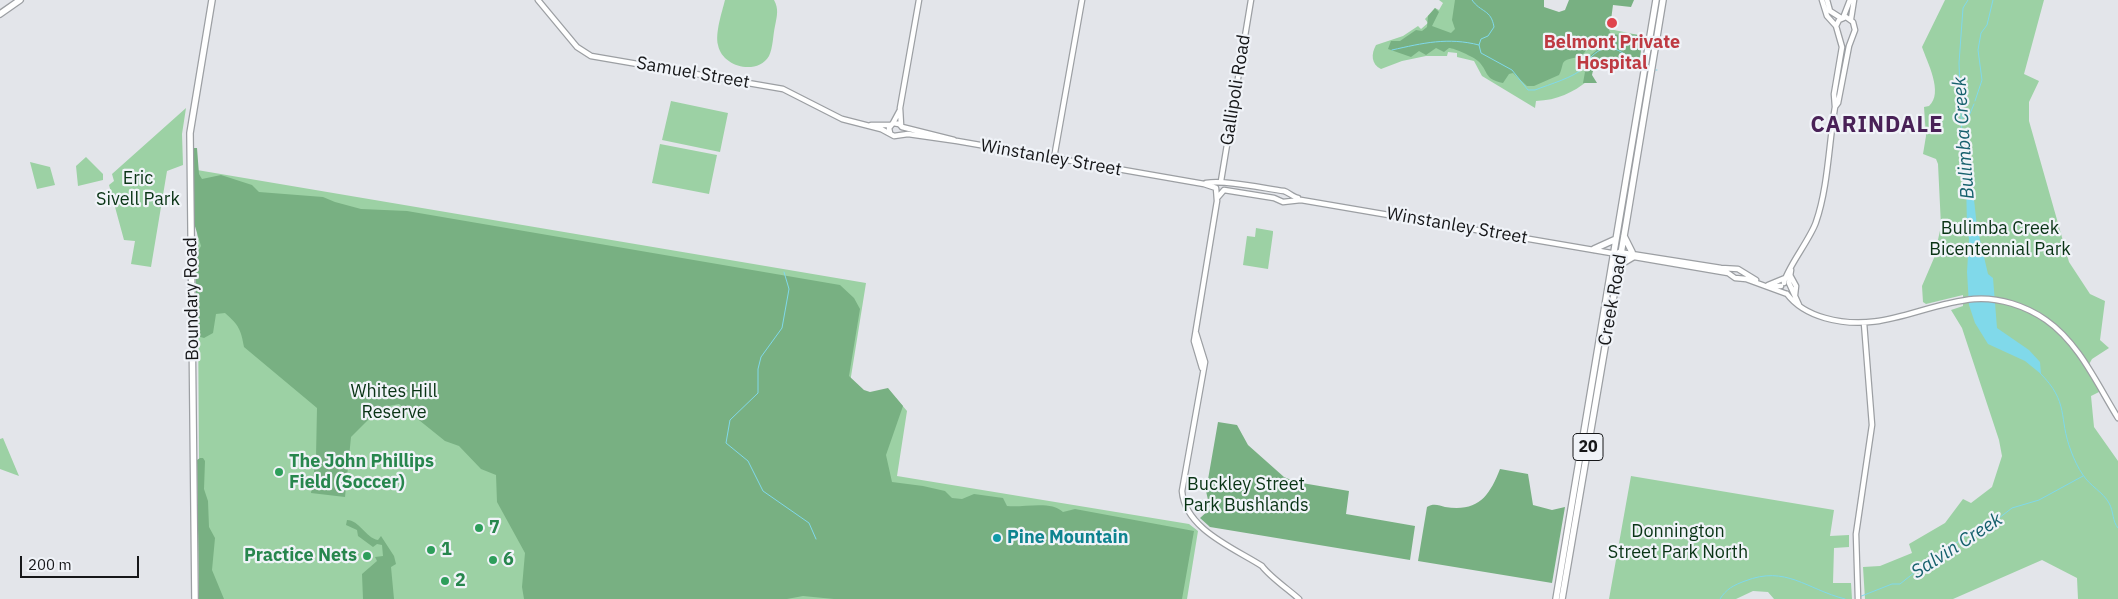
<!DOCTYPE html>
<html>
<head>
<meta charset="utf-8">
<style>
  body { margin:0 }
  #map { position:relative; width:2118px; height:599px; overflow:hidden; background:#e3e5ea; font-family:"IBM Plex Sans",sans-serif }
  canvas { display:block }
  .scale { position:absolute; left:20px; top:556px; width:119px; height:22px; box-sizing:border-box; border:2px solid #161719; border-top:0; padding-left:6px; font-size:15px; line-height:18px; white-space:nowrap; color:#161719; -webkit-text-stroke:4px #f0f3f8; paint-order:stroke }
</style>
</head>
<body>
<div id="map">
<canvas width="2118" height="599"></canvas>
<div class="scale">200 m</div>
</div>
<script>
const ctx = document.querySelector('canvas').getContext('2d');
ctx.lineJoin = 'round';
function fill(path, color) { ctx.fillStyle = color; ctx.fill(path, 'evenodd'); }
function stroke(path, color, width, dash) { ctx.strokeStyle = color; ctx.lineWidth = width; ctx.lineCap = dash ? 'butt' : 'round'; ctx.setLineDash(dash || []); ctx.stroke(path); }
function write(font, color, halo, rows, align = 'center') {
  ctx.font = font + ' "IBM Plex Sans",sans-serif'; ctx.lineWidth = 4.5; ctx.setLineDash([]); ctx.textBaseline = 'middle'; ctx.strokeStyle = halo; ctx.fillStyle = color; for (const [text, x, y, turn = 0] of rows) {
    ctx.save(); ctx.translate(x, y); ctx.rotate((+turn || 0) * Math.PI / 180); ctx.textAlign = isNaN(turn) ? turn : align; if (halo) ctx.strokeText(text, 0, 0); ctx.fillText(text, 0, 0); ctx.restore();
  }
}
fill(new Path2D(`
  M725 0H774C779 9 777 16 775 26 773 35 773 48 769 56 757 76 722 67 718 45 715 33 722 12 725 0Z
  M1439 0H1530L1528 12 1643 36 1638 70 1593 61 1589 80C1572 93 1558 100 1536 101L1535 108 1482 76 1474 61 1457 57V53L1448 52 1447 56H1426L1402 61 1381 69C1371 64 1371 54 1376 45L1403 36 1418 26 1421 29 1428 23 1425 19 1435 8 1439 10 1443 3Z
  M1945 0H2044L2024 74 2039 81 2029 102V121L2069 262 2090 294 2105 301 2100 340 2109 348 2092 359 2087 368 2103 390 2091 396 2094 427 2118 461V599H2078L2077 578 2042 560 1953 599H1865L1863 567 1880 566 1912 553 1909 544 1945 523 1963 499 1971 503 1992 487 2002 456 1999 440 1962 328 1951 310 1963 306V295L1926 304 1923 302 1922 286 1934 258 1941 226 1938 164 1936 159 1923 154 1926 136 1924 107 1929 106C1944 93 1927 62 1922 47Z
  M671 101 728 113 720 152 662 140Z
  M186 108 182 134 183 165 167 171 151 267 131 264 135 241 124 240 109 185 114 181 112 174Z
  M660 144 717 155 709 194 652 183Z
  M86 157 103 174V180L78 186 76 166Z
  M30 162 50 167 55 185 37 189Z
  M197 170 866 283 849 389 896 398 907 411 897 476 1189 524 1198 531 1187 599H200Z
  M1256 228 1273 231V233L1268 269 1243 265 1247 236 1255 237Z
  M3 438 19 476 0 469V439Z
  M1631 476 1834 510 1830 536 1849 535V547L1834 548 1833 583H1851L1852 599H1774L1768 592 1753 591 1736 599H1609Z`), '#9cd1a4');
fill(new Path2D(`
  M1455 0H1544V7L1559 12 1565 10 1569 0H1634L1631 7 1613 5 1611 20 1613 26 1609 30 1611 34C1623 36 1630 33 1643 36L1638 70C1624 67 1595 56 1592 75L1597 83H1583L1585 72 1582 66 1585 60 1605 43C1593 38 1589 48 1582 55 1577 59 1567 57 1563 63 1562 66 1561 72 1559 75L1534 86H1527L1513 73 1509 74 1503 83C1483 79 1489 71 1478 61 1474 57 1454 48 1449 48L1444 52 1436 48 1426 55 1419 51 1411 57 1388 49 1391 41H1400L1416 30 1422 31 1427 27 1428 16 1435 8 1439 12 1432 26 1451 33 1455 29 1452 20Z
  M194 148H197L199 174 202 179 221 175 252 185 259 192 323 197 335 202 361 209 407 211 840 285 854 298 860 309 849 376 864 390 870 392 888 388 903 406 886 455 892 482 923 486 945 491 952 498 962 499 974 494 1003 498 1007 506C1023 508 1051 500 1063 512L1075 509 1194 531 1182 599H834L803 596 787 599H524L522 587 525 553 497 502 496 475 481 469 459 446 445 441 399 404 380 408 351 437 345 497 311 493 316 457 317 408 244 347C241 330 239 325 225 313L216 314 213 333 204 338 197 336 195 257 201 246 194 223Z
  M1218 422 1237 425 1248 445 1284 477 1296 482 1349 491 1346 514 1415 526 1410 560 1210 527 1200 518 1210 509 1206 491Z
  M200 458H203L205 461 204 489 208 501 209 527 215 538 212 570 224 599H199L197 460Z
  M1500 469 1528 474 1533 505 1552 510 1565 507 1552 583 1418 561 1427 507C1433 503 1439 505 1445 507 1478 512 1489 497 1500 469Z
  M347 520C359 520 366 538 378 540L381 536 394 556 396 564 391 567 394 599H363L362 574 377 561 375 557 383 556 382 545 377 544 373 547 358 536 357 530 346 525Z`), '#78b082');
fill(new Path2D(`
  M1963 138 1972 181 1977 227 1988 274 1993 278 1997 328 2029 350 2040 362 2041 374 2025 361 1988 344 1975 323 1969 305 1967 272 1969 239 1967 227 1966 177 1960 150Z`), '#80d9ea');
stroke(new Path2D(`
  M1472 0C1481 13 1491 9 1494 27L1488 36 1481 39 1479 45 1481 53 1512 70 1528 90H1535C1550 84 1573 78 1585 67 1588 64 1588 60 1591 57 1610 38 1622 53 1638 64
  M1392 50C1423 43 1448 37 1479 45
  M1656 70H1657
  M1975 101 1982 80 1978 50 1981 33 1987 25 1993 0
  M1962 118 1969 116 1974 104
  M1962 138 1959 63 1963 8 1968 0
  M784 272 789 289 782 328 761 357 758 369V393L730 420 726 443 748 461 763 491 809 523 816 539
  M2040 373C2070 403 2058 417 2071 451 2074 459 2078 468 2083 475 2090 486 2103 492 2109 503 2114 512 2112 521 2118 528
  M1859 597 1892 584H1900L1925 564 1942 556 1944 552 1982 524 1999 518 2012 508 2039 500 2083 476
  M1720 599C1726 589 1734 585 1745 581 1786 565 1806 589 1845 599`), '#80d9ea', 1);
const minor = new Path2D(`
  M538 0 577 47 591 56 783 89 842 119 881 129 894 136 908 134 957 141 1204 184 1216 188 1217 201 1195 335 1194 341 1202 368
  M1822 0 1827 16 1836 26
  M1827 0 1830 11 1841 18
  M1843 18 1850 0
  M1851 19 1854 0
  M893 123 900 110
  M871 125H891
  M901 125 900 108 919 0
  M902 127 954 140
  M890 133 889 128 893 123 899 124 902 127
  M1054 158 1082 0
  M1221 181 1251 0
  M1206 183C1226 180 1262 188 1284 191 1288 192 1293 197 1298 198
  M1218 197 1224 190 1274 198 1283 202 1301 200 1728 273 1735 278 1746 279 1787 294
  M1619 252 1721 268 1738 269 1756 280
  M1791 270 1789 283 1799 305
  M1790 275 1796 286 1795 295
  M1784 283C1785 271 1811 238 1816 222 1828 188 1829 142 1835 107L1838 103 1849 46 1855 30 1853 22 1846 17 1839 20 1836 26 1842 47 1834 94 1835 107
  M1768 285 1785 278
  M1768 286H1781
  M1787 294C1796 306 1811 314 1825 318 1881 334 1921 304 1974 299 1999 297 2026 306 2046 320 2079 343 2097 384 2118 418
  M1196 333 1205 362 1182 491C1185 529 1234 548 1262 566 1269 576 1289 590 1299 599
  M1858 599 1856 534 1872 425 1864 323`);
const major = new Path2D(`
  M0 14 20 0
  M1624 236 1632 252
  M1594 249 1616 239
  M1618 266 1633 257
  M195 599 190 133 212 0
  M1556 599 1656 0
  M1562 599C1596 399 1631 200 1663 0`);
stroke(minor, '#9c9fa3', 7);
stroke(major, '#9c9fa3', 8);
stroke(minor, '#fff', 4.5);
stroke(major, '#fff', 5.5);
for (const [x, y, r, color] of [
  [1612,23,6,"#e0444e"],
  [279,472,5,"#2e9e5b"],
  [479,528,5,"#2e9e5b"],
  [997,538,5,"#0f9aa8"],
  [431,550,5,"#2e9e5b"],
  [367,556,5,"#2e9e5b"],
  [493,560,5,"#2e9e5b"],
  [445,581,5,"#2e9e5b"]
]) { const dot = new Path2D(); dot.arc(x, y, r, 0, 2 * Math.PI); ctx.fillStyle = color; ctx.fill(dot); stroke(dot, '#f0f3f8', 2); }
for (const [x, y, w] of [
  [1588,447,30]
]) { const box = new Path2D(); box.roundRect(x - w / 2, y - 13.5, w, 27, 4); ctx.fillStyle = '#f0f3f8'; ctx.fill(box); stroke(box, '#161719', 1); }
write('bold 16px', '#161719', null, [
  ["20",1588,447]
]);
write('bold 18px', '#be3a42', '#f0f3f8', [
  ["Belmont Private",1612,43],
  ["Hospital",1612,64]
]);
write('18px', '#161719', '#f0f3f8', [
  ["Samuel Street",693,73,10],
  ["Gallipoli Road",1236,90,-81],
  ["Winstanley Street",1051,158,10],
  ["Winstanley Street",1457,226,10],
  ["Boundary Road",192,299,-91],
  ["Creek Road",1613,300,-80]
]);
write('18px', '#093415', '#f0f3f8', [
  ["Eric",138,179],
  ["Sivell Park",138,200],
  ["Bulimba Creek",2000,229],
  ["Bicentennial Park",2000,250],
  ["Whites Hill",394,392],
  ["Reserve",394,413],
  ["Buckley Street",1246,485],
  ["Park Bushlands",1246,506],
  ["Donnington",1678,532],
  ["Street Park North",1678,553]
]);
write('bold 18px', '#27864d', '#f0f3f8', [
  ["The John Phillips",289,462],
  ["Field (Soccer)",289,483],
  ["7",489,528],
  ["1",441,550],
  ["Practice Nets",357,556,"right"],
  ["6",503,560],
  ["2",455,581]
], 'left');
write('bold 18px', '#0d838f', '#f0f3f8', [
  ["Pine Mountain",1007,538]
], 'left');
write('italic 19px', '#16616d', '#f0f3f8', [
  ["Bulimba Creek",1964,138,-94],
  ["Salvin Creek",1957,546,-33]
]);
ctx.letterSpacing = '1px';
write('bold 22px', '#492157', '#f0f3f8', [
  ["CARINDALE",1877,126]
]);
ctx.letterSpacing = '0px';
</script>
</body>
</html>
